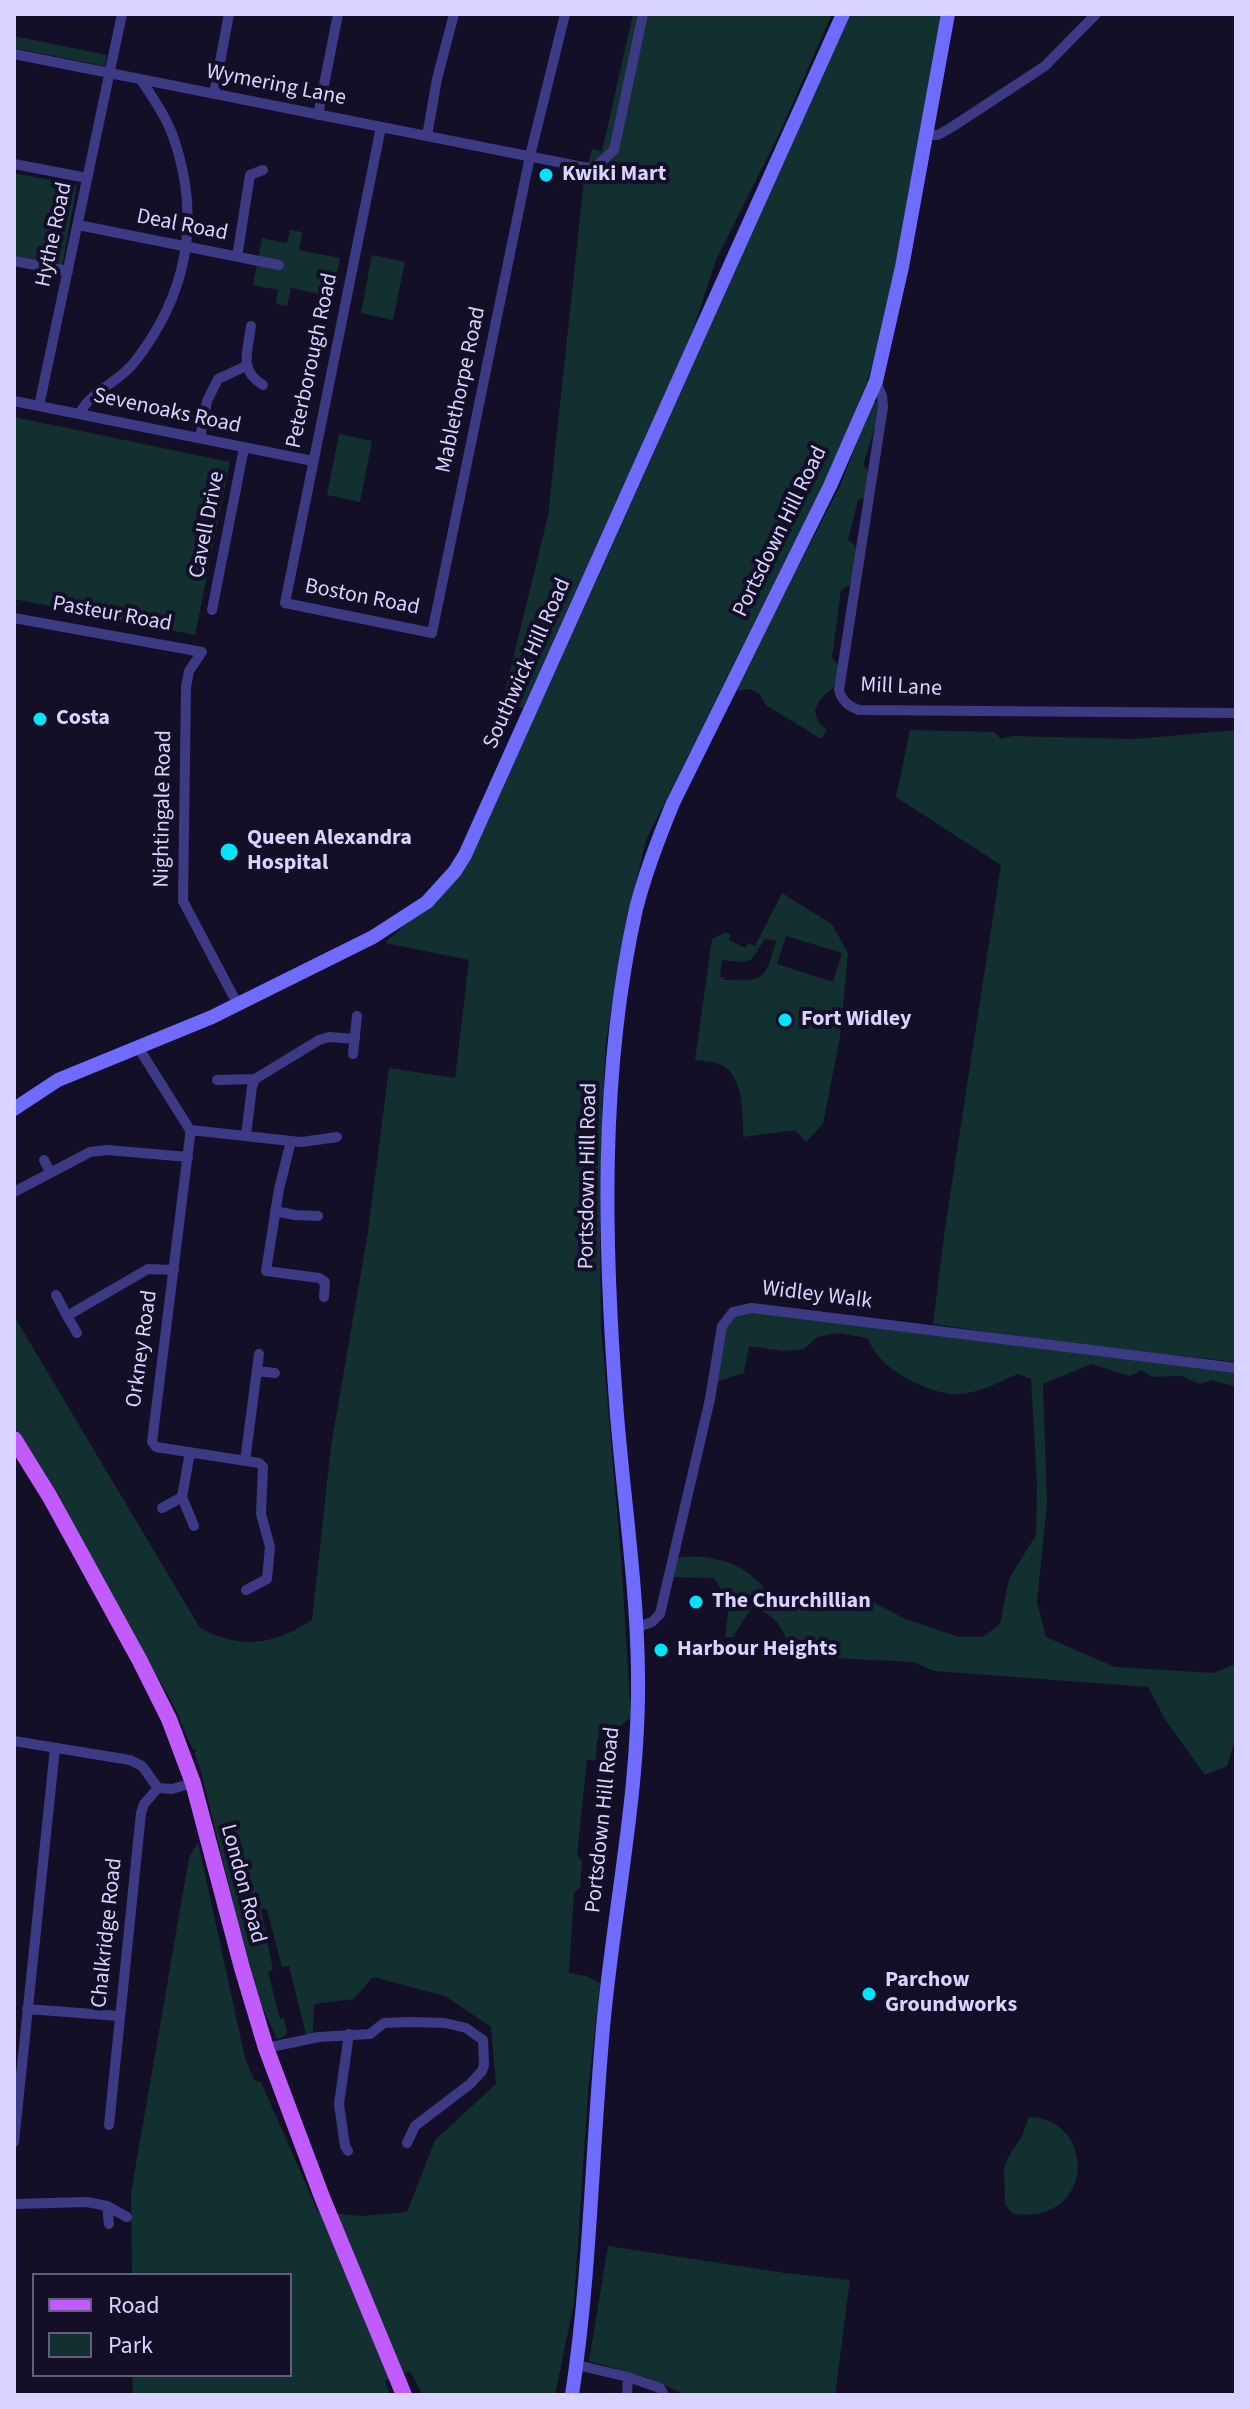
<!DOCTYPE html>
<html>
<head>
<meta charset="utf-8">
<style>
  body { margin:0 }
  #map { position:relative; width:1250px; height:2409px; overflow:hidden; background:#130f26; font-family:"Source Sans 3",sans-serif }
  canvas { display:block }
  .frame { position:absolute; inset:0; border:16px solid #d9d4ff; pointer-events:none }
  .legend { position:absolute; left:32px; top:2273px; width:260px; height:104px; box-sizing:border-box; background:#130f26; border:2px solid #625e7d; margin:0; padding:10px 14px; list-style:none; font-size:24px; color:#d9d4ff }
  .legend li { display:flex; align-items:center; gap:16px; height:40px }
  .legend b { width:40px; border:2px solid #625e7d }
</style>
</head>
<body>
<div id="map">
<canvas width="1250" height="2409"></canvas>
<div class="frame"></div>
<ul class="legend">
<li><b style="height:10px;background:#c25bff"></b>Road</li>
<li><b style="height:22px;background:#12302f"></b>Park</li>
</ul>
</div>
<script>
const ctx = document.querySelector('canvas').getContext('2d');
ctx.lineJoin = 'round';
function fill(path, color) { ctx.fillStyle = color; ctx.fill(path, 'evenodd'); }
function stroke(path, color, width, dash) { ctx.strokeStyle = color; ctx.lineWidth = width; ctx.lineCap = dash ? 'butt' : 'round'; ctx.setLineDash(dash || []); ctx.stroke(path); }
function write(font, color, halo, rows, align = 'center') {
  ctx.font = font + ' "Source Sans 3",sans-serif'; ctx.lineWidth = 8; ctx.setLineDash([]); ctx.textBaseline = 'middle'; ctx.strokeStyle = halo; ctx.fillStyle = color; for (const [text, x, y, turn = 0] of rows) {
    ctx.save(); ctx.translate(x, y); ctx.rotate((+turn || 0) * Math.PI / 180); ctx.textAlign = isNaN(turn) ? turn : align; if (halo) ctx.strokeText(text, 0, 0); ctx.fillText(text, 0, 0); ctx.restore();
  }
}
fill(new Path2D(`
  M633 14H832L780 132 716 260 691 336 523 708 502 704 548 516 584 180 592 149 602 151Z
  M850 14H943L885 321 867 382 837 457 646 840 626 923 606 1041 602 1112 600 1233 601 1327 621 1557 631 1717 616 1730 608 1729 600 1732 597 1741 596 1760H587L577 1855 582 1861 580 1888 574 1892 569 1973 586 1976 600 1983 588 2093 574 2303 555 2395H423L410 2371 385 2381 390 2395H133L132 2375H290V2275H132L131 2193 189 1858 198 1842 245 2058 254 2080 261 2082 318 2212 362 2216 407 2212 435 2140 496 2084 491 2027 445 1996 373 1977 354 1999 314 2004 313 2034H306L289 1966 282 1967 267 1910 261 1908 273 1970 268 1972 280 2019 284 2018 287 2033 283 2037 277 2039 262 2006 240 1931 201 1771 194 1753 197 1751 192 1748 175 1708 89 1555 59 1495 14 1425V1316L200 1628C241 1650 274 1645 312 1620L331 1446 368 1232 389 1068 455 1078 469 960 385 943 463 871 595 584Z
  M14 36 107 55 105 66 14 48Z
  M14 173 77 185 62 267 14 257Z
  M290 230 302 232 299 250 340 258 329 317 323 316 324 295 291 288 287 306 276 304 278 290 253 285 262 238 287 243Z
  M372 255 405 262 393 320 361 313Z
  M873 402H878L880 405 877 421 864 462V467L869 472 865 498 858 500 848 540C865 549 854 570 850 585L841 590 832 658 840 667C836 698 823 687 815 711L818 722 827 730 821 739 766 705 759 693 750 689 734 691 840 486Z
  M14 417 230 462 195 635 14 599Z
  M339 434 372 441 360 502 327 495Z
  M910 730 994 732 1001 739 1012 736 1135 739 1236 730V1362L1058 1342 933 1324 945 1228 1001 865 896 797Z
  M782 893 832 924 848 953 840 1037 823 1124 806 1142 795 1130 743 1137C743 1116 744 1075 721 1065 713 1061 704 1061 695 1060L712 939 726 932 731 935 729 940 745 948 748 943 755 946ZM786 936 842 953 833 982 777 964ZM765 939 776 941C764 981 766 981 724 980V977H720L722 960 740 962 751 960Z
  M759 1312 1236 1371V1387L1211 1380 1200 1384 1181 1376 1152 1377 1141 1370 1130 1376 1091 1364 1043 1384 1047 1504 1037 1602 1046 1637 1115 1667 1213 1673 1236 1664V1736L1227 1766 1205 1775 1166 1721 1148 1687 934 1671 913 1662 792 1656C784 1632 778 1613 751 1608L733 1637H725L731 1592 722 1591 714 1578 673 1577 677 1558C711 1552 752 1565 769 1596H798L826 1591 863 1597 903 1618 959 1637H983L1000 1624 1009 1579 1036 1535 1037 1483 1031 1379 1018 1374C999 1382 980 1393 959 1394 937 1396 895 1376 881 1359 875 1353 871 1345 867 1338L838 1333 817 1337 804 1349 783 1351 749 1346 744 1373 716 1382 725 1329 733 1317Z
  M1029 2117C1096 2118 1097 2225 1013 2214L1005 2204 1004 2168 1009 2156 1022 2136Z
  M608 2246 785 2273 850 2280 835 2395H686L646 2377 589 2361Z`), '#12302f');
stroke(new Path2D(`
  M14 54 593 169 614 150 643 14
  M214 94 229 14
  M318 115 338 14
  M381 127 285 603 432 633 530 156 565 14
  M927 135H938L952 127 1045 66 1096 14
  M427 136 437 79 454 14
  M14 164 87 178
  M78 225 279 265
  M237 257 250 175 263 170
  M14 261 68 271
  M251 326C248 351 238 370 263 385
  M876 381 882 396 883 407 839 690C842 701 848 706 859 710L1236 713
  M14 401 313 461
  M39 406 122 14
  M80 413C90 392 117 383 133 364 187 296 202 222 174 139 167 118 153 98 141 80
  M200 438 207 401 218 379 246 366
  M212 610 244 448
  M14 618 202 652 189 671 186 687 183 901 238 1005
  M138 1047 190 1130V1136L152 1442 156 1447 259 1463 263 1467 261 1514 270 1547 267 1579 246 1590
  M353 1054 357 1016
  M217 1080 255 1079
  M190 1130 291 1141 279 1189 266 1271 319 1278 325 1282 324 1297
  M246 1135 252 1087 255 1079 319 1040 329 1037 355 1039
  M291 1141 302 1142 337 1137
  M44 1160 50 1172
  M16 1191 90 1152 107 1150 188 1157
  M275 1211 295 1215 318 1216
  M56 1295 67 1316 148 1269 174 1270
  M67 1316 77 1333
  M257 1371 275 1373
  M190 1452 182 1497 194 1526
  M245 1461 259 1354
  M162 1508 182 1497
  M635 1628 652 1622 660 1614 710 1399 722 1326 733 1312 752 1308 1236 1368
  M14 1741 130 1760 142 1766 158 1788
  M27 2009 119 2016
  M266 2048 319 2037 370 2034 384 2023 409 2022 445 2023 466 2028 483 2040 484 2065 482 2071 470 2084 415 2126 407 2143
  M109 2125 141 1813 144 1804 158 1788 172 1789 193 1783
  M14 2142 55 1748
  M348 2151 345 2146 339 2104 349 2034
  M14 2204 87 2202 107 2206 127 2217
  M107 2206 109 2224
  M577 2365 628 2377 660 2388 664 2395
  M627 2395 628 2377`), '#3d3a85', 10);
stroke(new Path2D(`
  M14 1109 58 1080 212 1017 373 937 427 902 455 871 465 855 843 14
  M572 2395C591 2270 592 2143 604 2017 615 1902 640 1788 638 1672 637 1587 624 1501 617 1415 604 1248 599 1074 636 909 645 873 659 837 673 803L830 486 876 381 902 267 948 14`), '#6f6bff', 14);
stroke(new Path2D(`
  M14 1439 50 1497 140 1661 169 1719 193 1783 242 1968 266 2048 322 2197 404 2395`), '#c25bff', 16);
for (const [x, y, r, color] of [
  [546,175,8,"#00e5ff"],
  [40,719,8,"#00e5ff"],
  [229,852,10,"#00e5ff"],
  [785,1020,8,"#00e5ff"],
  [696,1602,8,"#00e5ff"],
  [661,1650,8,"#00e5ff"],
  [869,1994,8,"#00e5ff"]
]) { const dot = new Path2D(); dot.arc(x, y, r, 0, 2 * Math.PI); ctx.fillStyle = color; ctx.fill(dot); stroke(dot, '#130f26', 3); }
write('22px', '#d9d4ff', '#130f26', [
  ["Wymering Lane",276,86,11],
  ["Deal Road",182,226,11],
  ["Hythe Road",55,235,-78],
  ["Peterborough Road",313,361,-78],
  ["Mablethorpe Road",462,390,-78],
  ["Sevenoaks Road",167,412,12],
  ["Cavell Drive",208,525,-79],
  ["Portsdown Hill Road",781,532,-64],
  ["Boston Road",362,598,11],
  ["Pasteur Road",112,615,10],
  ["Southwick Hill Road",528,664,-66],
  ["Mill Lane",901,688,3],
  ["Nightingale Road",164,809,-89],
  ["Portsdown Hill Road",589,1176,-89],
  ["Widley Walk",817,1296,7],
  ["Orkney Road",143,1349,-82],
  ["Portsdown Hill Road",604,1820,-84],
  ["London Road",242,1884,75],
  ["Chalkridge Road",108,1933,-84]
]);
write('bold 22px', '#d9d4ff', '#130f26', [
  ["Kwiki Mart",562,175],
  ["Costa",56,719],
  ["Queen Alexandra",247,839],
  ["Hospital",247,864],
  ["Fort Widley",801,1020],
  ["The Churchillian",712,1602],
  ["Harbour Heights",677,1650],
  ["Parchow",885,1981],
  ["Groundworks",885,2006]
], 'left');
</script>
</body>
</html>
